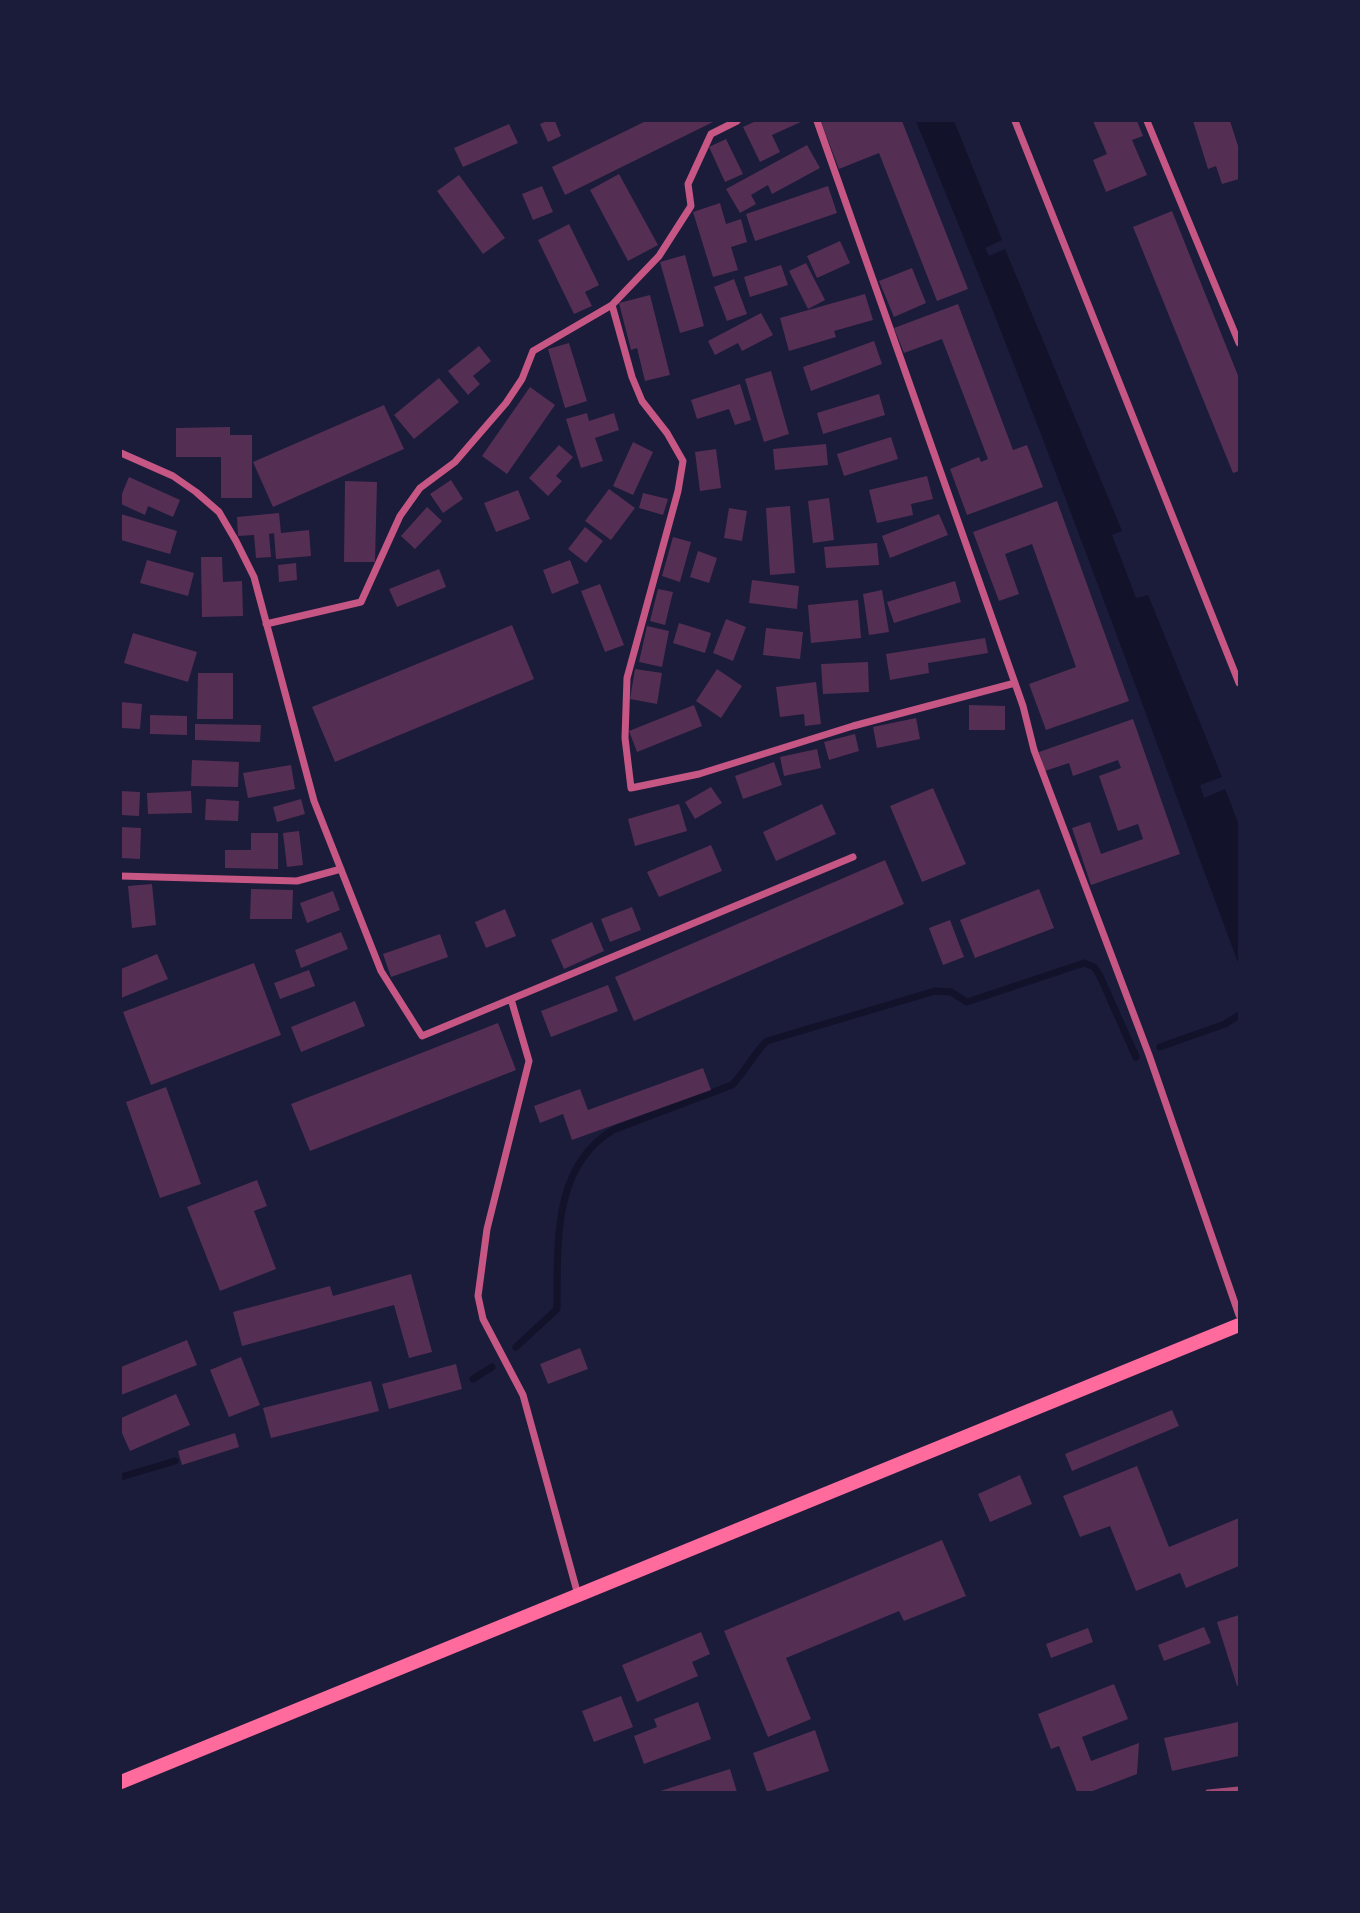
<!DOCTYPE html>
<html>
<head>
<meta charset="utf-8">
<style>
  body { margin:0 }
  #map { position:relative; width:1360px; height:1913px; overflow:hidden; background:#1b1b3a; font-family:Poppins,sans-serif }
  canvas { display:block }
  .frame { position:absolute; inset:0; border:122px solid #1b1b3a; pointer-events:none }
</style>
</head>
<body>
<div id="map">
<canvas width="1360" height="1913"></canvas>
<div class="frame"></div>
</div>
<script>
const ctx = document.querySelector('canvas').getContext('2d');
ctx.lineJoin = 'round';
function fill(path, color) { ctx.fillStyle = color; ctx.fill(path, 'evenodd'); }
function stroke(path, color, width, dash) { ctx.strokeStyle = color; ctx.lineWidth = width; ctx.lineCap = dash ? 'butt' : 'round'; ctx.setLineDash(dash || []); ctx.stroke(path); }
fill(new Path2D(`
  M916 121H954L1002 240 985 248 989 256 1005 249 1122 531 1112 535 1136 598 1148 595 1222 777 1200 785 1204 798 1225 789 1239 825V965C1134 682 1032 399 916 121Z`), '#12122b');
stroke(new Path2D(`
  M1160 1047 1225 1024 1239 1015
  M516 1347 557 1309C558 1247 551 1167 613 1130L732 1085C746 1071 753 1054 767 1041L935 991 951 992 967 1002 1084 963 1094 967 1099 974 1136 1057
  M473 1379 492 1367
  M121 1477 175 1461`), '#12122b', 7);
fill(new Path2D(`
  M547 121H555L561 136 548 142 540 124Z
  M646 121H715L565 195 552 167Z
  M756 121H803L772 135 780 152 760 162 743 127Z
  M902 121 968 289 937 301 879 153 839 169 821 122Z
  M1093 121H1137L1143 136 1132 140 1147 175 1106 192 1093 160 1107 154Z
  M1193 121H1230L1239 149V179L1222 184 1216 166 1208 169Z
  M509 124 518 143 463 167 454 148Z
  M726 139 743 174 725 182 709 147Z
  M807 145 820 168 772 194 768 185 751 195 756 204 740 213 726 189Z
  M619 174 658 245 628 261 590 190Z
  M459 175 505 238 483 254 437 191Z
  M542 186 553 212 533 220 522 194Z
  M828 186 837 213 755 241 746 214Z
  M720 203 726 224 741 219 747 242 731 247 738 270 713 277 693 212Z
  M1172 211 1239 378V471L1233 473 1133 227Z
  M569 224 599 285 585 292 592 306 574 314 538 240Z
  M840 241 850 263 817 278 807 256Z
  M685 255 704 326 680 333 660 262Z
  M806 263 825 300 808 309 789 271Z
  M781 265 788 285 750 297 744 277Z
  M912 268 926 303 894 317 879 281Z
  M734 279 747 314 727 321 714 287Z
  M865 294 873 320 834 331 836 337 789 351 780 318Z
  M650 295 670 375 645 381 637 348 631 350 619 303Z
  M958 304 1013 450 1027 445 1043 487 967 515 950 469 979 457 981 462 988 459 942 339 904 353 894 328Z
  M761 313 773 335 742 351 738 343 715 355 708 341Z
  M874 341 882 364 811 391 803 367Z
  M569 343 587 401 565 408 548 349Z
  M479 346 491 361 473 376 480 384 468 395 448 371Z
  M771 371 789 434 764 442 745 379Z
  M439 378 459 402 414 439 394 415Z
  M740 384 751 420 735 425 729 409 697 419 691 400Z
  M530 387 555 405 507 474 482 456Z
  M879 394 885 415 823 434 817 413Z
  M384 405 404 449 273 507 253 462Z
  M587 413 589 421 614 413 619 430 595 438 603 461 581 468 566 419Z
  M230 427V435H252V498H221V457H176V428Z
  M891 437 898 459 844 476 837 454Z
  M633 442 653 452 633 495 613 486Z
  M826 444 828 465 775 470 773 449Z
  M559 445 573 457 556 476 562 481 548 496 529 478Z
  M716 449 721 488 700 491 695 452Z
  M927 476 933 499 911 504 913 515 877 523 869 490Z
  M129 477 180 500 173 517 148 506 145 515 121 504V496Z
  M451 480 463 499 443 513 430 494Z
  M345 481 377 482 375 562H344Z
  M609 489 635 508 611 540 585 521Z
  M518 490 530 519 496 532 484 503Z
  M643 493 668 499 663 515 639 508Z
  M829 498 834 540 813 543 808 501Z
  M1057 501 1129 701 1046 730 1029 684 1076 667 1032 544 1005 554 1019 594 999 601 973 532Z
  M790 506 795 573 770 575 766 508Z
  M427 507 442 521 415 549 401 536Z
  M729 508 747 511 742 541 724 538Z
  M279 513 281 533 309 530 311 556 276 559 274 533 269 534 271 557 256 558 254 535 238 536 237 517Z
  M121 514 177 531 170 554 121 540Z
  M939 514 948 535 890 558 882 536Z
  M585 527 603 541 586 563 568 549Z
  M673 537 691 542 680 582 662 576Z
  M877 543 879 565 826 568 824 547Z
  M698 551 717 558 709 583 690 577Z
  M201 557H222L223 582 242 581 243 616 202 617Z
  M147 560 194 573 188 596 140 583Z
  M570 560 579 583 552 594 543 570Z
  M296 563 297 580 279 582 278 565Z
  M439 569 446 587 397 607 389 589Z
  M752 580 799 586 797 609 749 603Z
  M955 581 961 602 894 623 887 602Z
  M600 584 624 645 605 652 581 591Z
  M658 589 673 592 665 625 650 621Z
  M882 590 889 632 869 635 863 594Z
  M858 600 861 638 811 643 808 605Z
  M726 619 746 627 733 661 713 653Z
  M679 623 711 633 705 653 673 643Z
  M512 625 534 679 335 762 312 707Z
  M647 626 669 631 662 667 639 662Z
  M766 628 803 632 800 659 763 655Z
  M133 633 197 652 188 682 124 663Z
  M985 638 988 653 928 663 929 673 890 680 886 654Z
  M868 662 869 692 823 694 821 664Z
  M635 669 662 673 657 704 630 699Z
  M717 669 742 686 721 718 696 701Z
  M198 673H233V719H197Z
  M816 682 821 724 805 726 804 714 780 717 776 687Z
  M121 702 142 704 140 729 121 728Z
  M694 705 702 726 637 752 629 731Z
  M969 705 1005 706V730H969Z
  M150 715 187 716V735L150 734Z
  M916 718 920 739 877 748 873 727Z
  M1133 719 1180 854 1091 885 1072 828 1090 822 1101 854 1143 839 1138 824 1118 831 1099 776 1121 768 1118 760 1073 776 1069 763 1045 771 1039 752Z
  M195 724 261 725 260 742 195 740Z
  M855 734 859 751 829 760 824 742Z
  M817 749 821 768 784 776 780 757Z
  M192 760 239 762 238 787 191 786Z
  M774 762 782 785 743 799 735 776Z
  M291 765 295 789 248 798 243 773Z
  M711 787 722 803 695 819 685 802Z
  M933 788 966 864 922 882 890 806Z
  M121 791 140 792 139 816 121 815Z
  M191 791 192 813 148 814 147 793Z
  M206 799 239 801 238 821 205 820Z
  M301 799 305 814 277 822 273 807Z
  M679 804 687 831 635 846 628 819Z
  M822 804 836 834 776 861 763 832Z
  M121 827 141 828 140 859 121 858Z
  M299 831 303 865 287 867 283 833Z
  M251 833H278V869L225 868V850H251Z
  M711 845 722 871 659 897 647 872Z
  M885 860 904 904 634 1021 615 977Z
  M152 884 156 925 132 928 128 886Z
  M251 889 293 890 292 919H250Z
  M1039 889 1054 928 975 958 960 920Z
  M333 891 340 910 307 923 300 903Z
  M632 907 641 930 610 942 601 919Z
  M505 909 516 936 486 948 475 922Z
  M950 920 964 957 943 965 929 928Z
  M592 922 604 951 564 969 551 940Z
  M341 932 348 949 301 968 295 950Z
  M440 934 448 957 391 977 383 954Z
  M157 954 168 979 121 998V969Z
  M254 963 281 1035 151 1085 123 1012Z
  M309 970 315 986 280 999 274 983Z
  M608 985 618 1011 551 1037 541 1011Z
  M355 1001 365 1026 301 1052 291 1027Z
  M498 1023 516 1070 310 1151 291 1104Z
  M703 1068 711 1090 572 1140 563 1114 540 1123 534 1106 580 1089 588 1110Z
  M166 1087 201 1184 160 1198 126 1102Z
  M257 1180 267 1206 254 1211 276 1269 220 1291 187 1207Z
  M411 1274 432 1352 409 1358 394 1305 242 1346 233 1312 330 1286 333 1296Z
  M187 1340 197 1365 121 1395V1367Z
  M580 1348 588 1369 548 1384 540 1364Z
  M241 1357 260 1405 229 1417 210 1370Z
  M456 1364 462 1389 389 1409 382 1384Z
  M371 1381 379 1411 271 1438 263 1408Z
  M176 1394 190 1425 130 1451 121 1431V1418Z
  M1172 1410 1179 1426 1072 1471 1065 1454Z
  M235 1433 239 1447 182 1465 178 1451Z
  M1137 1466 1169 1547 1239 1518V1566L1186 1588 1180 1573 1136 1591 1110 1526 1080 1537 1063 1496Z
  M1020 1475 1032 1504 990 1522 978 1494Z
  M942 1540 966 1596 904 1621 899 1611 786 1658 811 1719 768 1737 724 1631Z
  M1239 1615V1685L1237 1686 1217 1622Z
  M1204 1627 1211 1643 1164 1661 1158 1645Z
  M1088 1628 1093 1642 1051 1658 1046 1644Z
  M701 1632 710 1654 692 1662 698 1676 637 1702 622 1665Z
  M1114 1684 1128 1719 1082 1737 1091 1761 1139 1743 1137 1774 1090 1792H1077L1059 1746 1051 1749 1038 1714Z
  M621 1696 633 1727 594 1742 582 1711Z
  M698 1702 711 1739 644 1764 634 1736 657 1727 654 1719Z
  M1238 1722 1239 1756 1172 1771 1164 1738Z
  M815 1730 829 1771 767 1792 753 1753Z
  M730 1769 737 1792H657Z`), '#542f53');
stroke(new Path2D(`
  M817 121 1023 706 1034 750 1149 1055 1239 1315
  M1015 121 1239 683
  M1147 121 1239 343
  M612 305 632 377 642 401 667 433 683 461 678 491 627 678 625 738 631 788 699 774 853 726 1015 683
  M121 453 173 476 196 492 219 512 236 541 254 577 314 801 381 971 422 1036 853 857
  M266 624 361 602 400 516 420 488 455 462 506 403 522 379 533 351 612 305 659 256 691 206 688 184 711 134 737 121
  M121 876 297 881 341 869
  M511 999 529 1061 487 1229 478 1296 483 1319 523 1395 578 1595`), '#c65784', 7);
stroke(new Path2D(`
  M121 1782 1239 1325`), '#ff6b9d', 14);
stroke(new Path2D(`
  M1208 1792 1239 1789`), '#a44b75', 5);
</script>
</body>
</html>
